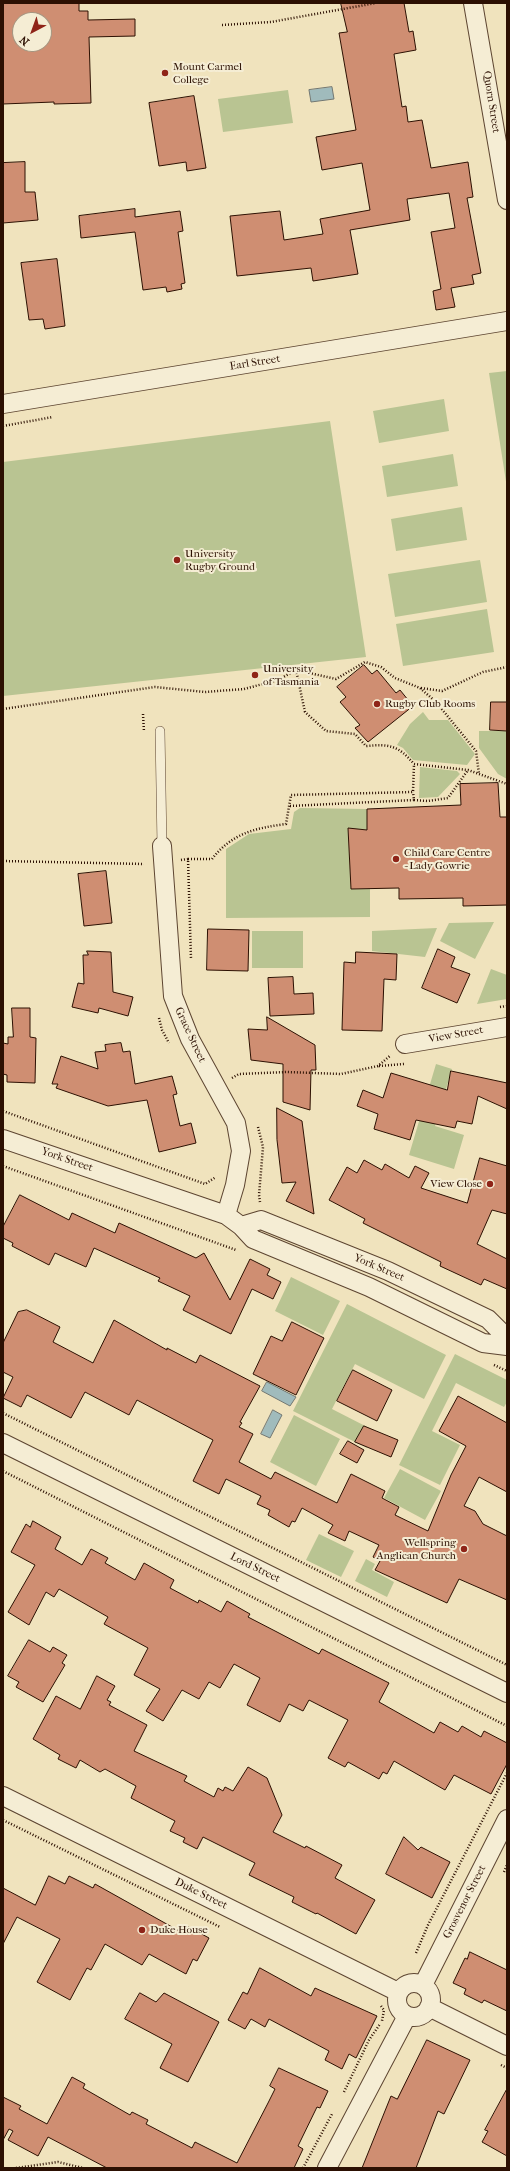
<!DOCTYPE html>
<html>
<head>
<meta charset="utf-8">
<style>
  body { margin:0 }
  #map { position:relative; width:510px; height:2171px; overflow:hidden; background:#f0e3bd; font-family:"IM FELL French Canon",serif }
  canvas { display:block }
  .frame { position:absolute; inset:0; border:4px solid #2c1002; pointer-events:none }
  .north { position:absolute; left:12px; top:12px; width:40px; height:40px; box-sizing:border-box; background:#f5edd4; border:1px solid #a59580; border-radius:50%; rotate:221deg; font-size:11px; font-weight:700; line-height:16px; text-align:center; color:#2c1002 }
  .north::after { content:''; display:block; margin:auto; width:14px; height:18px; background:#8f2418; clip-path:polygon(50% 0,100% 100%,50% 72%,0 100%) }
</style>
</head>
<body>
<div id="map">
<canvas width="510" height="2171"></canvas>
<div class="frame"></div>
<div class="north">N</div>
</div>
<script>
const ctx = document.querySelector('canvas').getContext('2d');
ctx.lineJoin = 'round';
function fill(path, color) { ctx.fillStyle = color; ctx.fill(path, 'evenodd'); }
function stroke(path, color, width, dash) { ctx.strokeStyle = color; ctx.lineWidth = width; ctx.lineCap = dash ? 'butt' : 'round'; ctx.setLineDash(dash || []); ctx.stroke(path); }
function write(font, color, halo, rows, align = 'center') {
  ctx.font = font + ' "IM FELL French Canon",serif'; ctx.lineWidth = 4; ctx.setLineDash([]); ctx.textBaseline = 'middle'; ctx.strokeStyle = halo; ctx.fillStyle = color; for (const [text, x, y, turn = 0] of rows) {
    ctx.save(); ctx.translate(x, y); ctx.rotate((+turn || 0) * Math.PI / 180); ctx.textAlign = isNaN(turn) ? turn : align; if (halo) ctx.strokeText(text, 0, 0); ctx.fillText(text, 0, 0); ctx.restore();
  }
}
fill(new Path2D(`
  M288 90 293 123 223 132 218 99Z
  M507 371V488L489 373Z
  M444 399 449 431 379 443 373 411Z
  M330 421 366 657 3 696V462Z
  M453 454 458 486 387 497 382 466Z
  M462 507 467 540 396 551 391 519Z
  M480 560 487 602 395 617 388 574Z
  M487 609 494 652 403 666 396 624Z
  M423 712 429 720H448L475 754 467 765 413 760 403 748 397 745 410 724Z
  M479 731H507V779L498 774 479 748Z
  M420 767 457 771 460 774 438 797 419 798Z
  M300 808 367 809V830L348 829 351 889H370V917L226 918V849L249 834 291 829 294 812Z
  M494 922 475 959 440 941 449 923Z
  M437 928 425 957 372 951V931Z
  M252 931H303V968H252Z
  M491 969 507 975V999L477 1004Z
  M436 1064 452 1069 435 1126 464 1135 454 1169 409 1155Z
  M291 1277 340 1301 323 1335 275 1311Z
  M347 1304 446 1355 424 1399 355 1364 332 1409 375 1431 367 1448 293 1411Z
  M455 1354 507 1380V1402L504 1407 456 1383 432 1431 460 1445 440 1485 399 1465Z
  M294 1415 340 1439 316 1486 270 1462Z
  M400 1469 441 1491 425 1520 384 1498Z
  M319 1534 354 1551 341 1577 306 1560Z
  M366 1559 375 1564 372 1570 394 1582 387 1597 355 1581Z`), '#b9c492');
const water = new Path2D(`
  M332 87 334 99 311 102 309 90Z
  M267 1382 296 1397 290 1406 262 1391Z
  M273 1410 282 1415 270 1438 261 1434Z`);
fill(water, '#a0bbbc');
stroke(water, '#727772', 1);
const building = new Path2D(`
  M3 3H79V11H88V20L135 19V36L89 37 91 103 54 104V102L3 104ZM20 20H44V44H20Z
  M341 3H404L409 32 413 31 416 50 394 54 402 107 406 106 408 122 422 120 431 168 468 162 473 197 467 198 481 273 472 275 474 284 451 288 455 307 436 310 433 291 441 289 431 232 455 228 449 193 407 199 410 220 350 230 358 274 313 281 311 268 237 276 230 216 280 211 284 240 323 234 320 219 370 210 362 163 322 170 316 137 356 130 339 33 347 32Z
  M194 96 206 168 187 171 186 162 159 166 149 103Z
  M25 162V192H35L38 220 3 223V163Z
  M135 209V217L180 211 183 231 178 232 185 283 181 284 182 289 167 292 166 287 143 290 135 232 81 238 79 216Z
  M57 259 65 326 45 329 43 319 29 320 21 263Z
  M364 665 372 674 377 670 396 693 400 690 413 706 368 742 355 728 360 725 340 702 346 697 337 687Z
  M491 702H507V731L490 730Z
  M498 783 500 817H507V905L463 906V898L399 899V888L351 889 348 828 367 830V809L461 805 460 784Z
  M106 871 112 923 84 926 78 874Z
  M208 929 249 930 248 971 207 970Z
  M438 949 455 957 451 967 470 974 457 1003 422 988Z
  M87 951 111 952 113 992 133 997 128 1016 99 1008 98 1013 72 1007 78 983 84 984 83 955H88Z
  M356 952 397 954 396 980 384 979 382 1031 342 1030 344 962 355 963Z
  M293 977 294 994 313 993 314 1014 270 1016 268 978Z
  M12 1008H30V1037L36 1038 35 1083 7 1082V1075L3 1074V1043L8 1044V1037H13Z
  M267 1017 315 1045 316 1070H311L310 1110 283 1102V1064L251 1060 248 1029 267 1030Z
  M121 1043 123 1052 130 1051 135 1084 172 1076 177 1094 173 1095 180 1126 191 1123 196 1143 159 1152 147 1100 108 1106 56 1088 58 1084H52L61 1056 98 1069 95 1052 106 1051 105 1045Z
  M451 1071 507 1083V1109L478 1096 472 1124 457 1121 455 1128 416 1120 410 1140 374 1129 378 1114 357 1106 363 1090 383 1098 391 1073 447 1090Z
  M277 1108 302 1121 314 1214 286 1201 296 1182 282 1183 277 1140Z
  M480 1158 507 1166V1214L492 1210 477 1244 507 1259V1289L484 1279 481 1285 440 1266 441 1262 363 1223 365 1219 329 1200 347 1167 357 1173 364 1160 382 1170 385 1164 409 1178 415 1166 429 1173 421 1188 467 1203Z
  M20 1195 69 1220 72 1213 115 1233 119 1223 196 1258 204 1253 230 1300 250 1259 270 1269 267 1275 281 1282 273 1299 252 1289 231 1334 183 1310 190 1296 158 1281 160 1278 94 1248 86 1267 55 1253 49 1265 12 1246 13 1243 3 1238V1227Z
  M27 1310 60 1327 53 1342 93 1363 114 1320 167 1350V1348L196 1363 200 1355 260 1386 240 1422 242 1423 239 1427 253 1434 239 1462 271 1479 275 1472 337 1503 351 1474 385 1491 382 1498 399 1507 395 1515 428 1531 451 1475 466 1446 439 1431 458 1396 507 1423V1492L479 1477 464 1506 475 1511 483 1524 507 1536V1600L459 1579 447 1603 375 1570 380 1561 373 1557 379 1545 349 1531 345 1541 328 1533 333 1525 302 1508 295 1522 292 1521 289 1527 268 1515 270 1510 257 1504 261 1496 226 1479 219 1494 193 1481 213 1440 137 1400 129 1415 85 1392 71 1418 27 1395 21 1407 3 1398 13 1377 3 1372V1343L18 1312Z
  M292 1322 324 1338 296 1395 253 1374 271 1336 282 1341Z
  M353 1370 392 1390 377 1421 337 1401Z
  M364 1426 398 1440 391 1457 355 1442Z
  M348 1441 364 1450 357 1463 340 1454Z
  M33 1521 61 1537 55 1549 82 1565 91 1549 108 1558 105 1563 135 1580 144 1563 174 1580 170 1588 198 1603 199 1600 221 1612 227 1601 250 1614 248 1617 277 1632 319 1654 322 1649 389 1683 379 1702 434 1733 440 1722 458 1732 462 1726 481 1737 484 1731 507 1743V1764L491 1794 454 1775 445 1790 394 1761 387 1774 383 1772 379 1779 348 1762 345 1767 328 1758 348 1720 309 1700 303 1711 289 1704 280 1722 247 1705 260 1678 234 1664 220 1688 209 1682 199 1699 182 1690 163 1721 146 1711 160 1689 134 1675 148 1648 104 1624 108 1617 59 1589 54 1597 46 1592 29 1625 8 1612 35 1565 11 1552 26 1524 30 1527Z
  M29 1640 50 1652 53 1647 67 1655 62 1663 65 1665 43 1702 16 1687 19 1682 8 1676Z
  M97 1676 115 1686 107 1700 111 1702 109 1705 147 1725 134 1751 187 1776 184 1781 214 1797 218 1788 223 1791 225 1787 233 1791 248 1767 267 1778 282 1815 273 1832 305 1848 306 1846 342 1865 335 1878 375 1900 356 1934 317 1913 316 1914 292 1902 294 1897 249 1875 255 1863 203 1837 197 1849 183 1842 185 1838 170 1831 175 1821 131 1798 136 1786 105 1769 100 1772 80 1760 76 1768 58 1759 60 1755 33 1739 56 1696 80 1709Z
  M404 1837 418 1850 421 1847 450 1862 432 1898 386 1874Z
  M49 1876 65 1884 69 1876 93 1888 95 1884 181 1932H184L187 1926 209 1938 197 1961 193 1959 186 1974 149 1954 142 1965 105 1944 91 1970 87 1968 70 2000 37 1982 60 1939 17 1917 3 1944V1888L35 1905Z
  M470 1952 507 1970V2011L484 2000 482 2003 464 1994 466 1989 453 1983 465 1958 467 1959Z
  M260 1968 311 1996 315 1988 377 2016 356 2058 349 2054 342 2069 325 2060 329 2051 269 2019 265 2027 251 2019 245 2029 228 2020 243 1992 247 1994Z
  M140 1993 156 2002 164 1993 219 2022 188 2082 160 2068 172 2044 125 2019Z
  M427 2040 470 2060 444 2114 438 2111 416 2168H362L391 2096 397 2099Z
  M279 2068 328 2091 320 2108 317 2107 298 2146 303 2149 294 2168H107L48 2137 38 2156 8 2140 13 2131 9 2129 3 2140V2097L21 2106 19 2109 47 2124 72 2077 85 2084 83 2088 130 2115 132 2112 148 2120 146 2124 192 2148 195 2142 237 2163 268 2103 275 2089 270 2086Z
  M507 2089V2156L482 2142 488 2131 485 2130Z`);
fill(building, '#cf8e72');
stroke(building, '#2c1002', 1);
const lane = new Path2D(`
  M160 731 162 846`);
const street = new Path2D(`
  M473 3 507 200
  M3 404 507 321
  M162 846 173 996 190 1039 236 1123 241 1151 235 1185 226 1215
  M405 1044 507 1027
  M3 1139 226 1215 241 1226 253 1239 369 1287 483 1343 507 1346
  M241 1226 261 1220 388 1271 488 1319 507 1338
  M3 1443 507 1693
  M3 1796 398 1992
  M397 2000a17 17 0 1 1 34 0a17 17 0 1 1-34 0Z
  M423 1985 507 1819
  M429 2007 507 2046
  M327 2168 407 2016`);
stroke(lane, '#5d4531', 10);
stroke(street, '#5d4531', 20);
stroke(new Path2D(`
  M222 25 271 22 376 3
  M3 426 53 417
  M296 670 305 712 326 731 355 734 366 746C389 744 398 745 414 764
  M421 688 442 691 483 672 507 667
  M3 709 155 687 205 692 244 689 278 680 296 670 336 679 365 662 381 667 395 678 420 688 436 702 476 751 479 774
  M143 714 144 732
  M414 800 428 801 448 798 468 770
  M290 806 414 800 413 792
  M188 859H212C232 833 256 828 286 824L291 795 413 792 414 764 468 770 507 784
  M181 860 188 859 191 959
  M3 861 144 864
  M500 1007 507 1006
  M159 1018 162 1030 169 1043
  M379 1066 404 1064
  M232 1078 239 1074 287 1072 341 1074 378 1066 391 1055
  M3 1111 205 1184 216 1177
  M258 1127 263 1147 259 1195 260 1202
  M3 1166 236 1250
  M494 1365 507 1371
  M3 1413 507 1665
  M3 1471 507 1726
  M3 1820 220 1927
  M504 1872 507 1865
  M416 1953 428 1925 507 1773
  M381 2006 384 2010 382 2021
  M501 2065 507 2068
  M344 2092 369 2040 380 2024
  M16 2168 58 2162 83 2168
  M303 2168 332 2114`), '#2c1002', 2.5, [1, 2]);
stroke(lane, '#f5edd4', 9);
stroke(street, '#f5edd4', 18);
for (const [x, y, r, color] of [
  [165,73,4,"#8f2418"],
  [177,560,4,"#8f2418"],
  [255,675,4,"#8f2418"],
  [377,704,4,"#8f2418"],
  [396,859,4,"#8f2418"],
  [490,1184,4,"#8f2418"],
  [464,1549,4,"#8f2418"],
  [142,1930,4,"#8f2418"]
]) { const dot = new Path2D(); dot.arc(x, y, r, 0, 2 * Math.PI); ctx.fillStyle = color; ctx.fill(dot); stroke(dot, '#f5edd4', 1.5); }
write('11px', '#2c1002', '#f5edd4', [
  ["Mount Carmel",173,67],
  ["College",173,80],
  ["University",185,554],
  ["Rugby Ground",185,567],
  ["University",263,669],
  ["of Tasmania",263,682],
  ["Rugby Club Rooms",385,704],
  ["Child Care Centre",404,853],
  ["- Lady Gowrie",404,866],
  ["View Close",482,1184,"right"],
  ["Wellspring",456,1543,"right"],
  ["Anglican Church",456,1556,"right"],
  ["Duke House",150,1930]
], 'left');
write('11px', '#2c1002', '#f5edd4', [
  ["Quorn Street",491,102,81],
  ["Earl Street",255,363,-9],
  ["Grace Street",190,1035,65],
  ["View Street",456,1035,-10],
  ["York Street",67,1160,19],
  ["York Street",379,1268,23],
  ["Lord Street",255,1568,26],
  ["Duke Street",201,1894,26],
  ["Grosvenor Street",465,1902,-63]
]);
</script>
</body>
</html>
